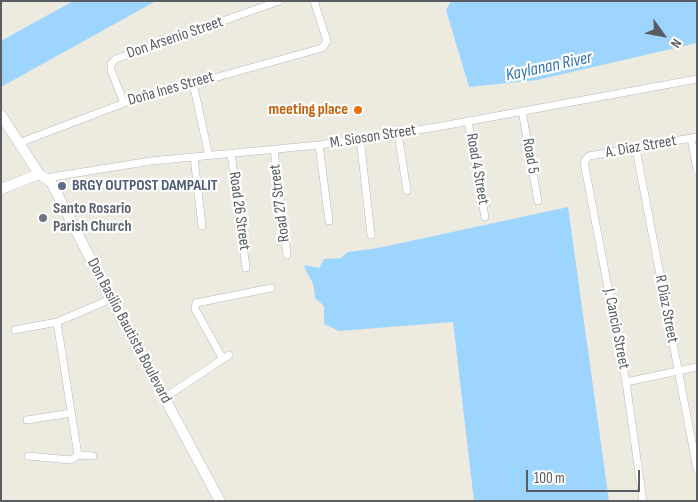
<!DOCTYPE html>
<html>
<head>
<meta charset="utf-8">
<style>
  body { margin:0 }
  #map { position:relative; width:698px; height:502px; overflow:hidden; background:#edeae0; font-family:"Sofia Sans Condensed",sans-serif }
  canvas { display:block }
  .frame { position:absolute; inset:0; border:2px solid #595d62; pointer-events:none }
  .north { position:absolute; left:638px; top:10px; width:50px; height:50px; -webkit-text-stroke:4px #fff; paint-order:stroke; rotate:122deg; font-size:14px; font-weight:700; line-height:20px; text-align:center; color:#595d62 }
  .north::after { content:''; display:block; margin:auto; width:18px; height:22px; background:#595d62; clip-path:polygon(50% 0,100% 100%,50% 72%,0 100%) }
  .scale { position:absolute; left:526px; top:470px; width:114px; height:22px; box-sizing:border-box; border:2px solid #595d62; border-top:0; padding-left:6px; font-size:15px; line-height:18px; white-space:nowrap; color:#595d62; -webkit-text-stroke:4px #fff; paint-order:stroke }
</style>
</head>
<body>
<div id="map">
<canvas width="698" height="502"></canvas>
<div class="frame"></div>
<div class="north">N</div>
<div class="scale">100 m</div>
</div>
<script>
const ctx = document.querySelector('canvas').getContext('2d');
ctx.lineJoin = 'round';
function fill(path, color) { ctx.fillStyle = color; ctx.fill(path, 'evenodd'); }
function stroke(path, color, width, dash) { ctx.strokeStyle = color; ctx.lineWidth = width; ctx.lineCap = dash ? 'butt' : 'round'; ctx.setLineDash(dash || []); ctx.stroke(path); }
function write(font, color, halo, rows, align = 'center') {
  ctx.font = font + ' "Sofia Sans Condensed",sans-serif'; ctx.lineWidth = 4.5; ctx.setLineDash([]); ctx.textBaseline = 'middle'; ctx.strokeStyle = halo; ctx.fillStyle = color; for (const [text, x, y, turn = 0] of rows) {
    ctx.save(); ctx.translate(x, y); ctx.rotate((+turn || 0) * Math.PI / 180); ctx.textAlign = isNaN(turn) ? turn : align; if (halo) ctx.strokeText(text, 0, 0); ctx.fillText(text, 0, 0); ctx.restore();
  }
}
fill(new Path2D(`
  M73 1H156L1 87V41Z
  M451 1H697V43L537 80 469 87 446 10Z
  M568 207 609 501H474L453 322 339 331 324 324V306L315 298C314 277 309 281 304 265L319 268 324 259 341 258 348 252 378 248Z`), '#9ed5ff');
const street = new Path2D(`
  M193 83 209 156
  M124 103 111 70V64L116 59 279 1
  M522 111 538 201
  M468 121 485 217
  M398 133 407 191
  M360 138 371 235
  M691 138 697 170
  M19 143 124 103 322 48 327 41 314 1
  M319 145 329 221
  M636 149 697 469
  M274 150 287 255
  M231 153 246 268
  M194 157 202 226
  M46 178 151 161 319 145 437 127 697 79
  M15 330 57 322 111 299
  M223 359 195 309 196 303 271 288
  M626 382 697 367
  M164 398 229 355
  M27 420 71 413
  M78 455 93 456
  M28 456 71 460 78 455 57 322
  M643 501 626 382 584 162 589 156 697 137`);
const secondary = new Path2D(`
  M1 115 39 174 51 182 111 299 220 501
  M1 189 39 174`);
stroke(street, '#b6b9be', 8);
stroke(secondary, '#b6bac0', 11);
stroke(street, '#fff', 7);
stroke(secondary, '#fff', 10);
for (const [x, y, r, color] of [
  [358,110,5,"#e8710a"],
  [62,186,5,"#5c6f8a"],
  [43,218,5,"#6b7280"]
]) { const dot = new Path2D(); dot.arc(x, y, r, 0, 2 * Math.PI); ctx.fillStyle = color; ctx.fill(dot); stroke(dot, '#fff', 2); }
write('16px', '#595d62', '#fff', [
  ["Don Arsenio Street",175,38,-19],
  ["Doña Ines Street",171,89,-16],
  ["M. Sioson Street",373,137,-9],
  ["A. Diaz Street",641,147,-10],
  ["Road 5",530,156,80],
  ["Road 4 Street",477,169,80],
  ["Road 27 Street",280,203,-97],
  ["Road 26 Street",239,211,82],
  ["R Diaz Street",666,309,79],
  ["J. Cancio Street",616,329,79],
  ["Don Basilio Bautista Boulevard",129,331,62]
]);
write('bold 16px', '#c56008', '#fff', [
  ["meeting place",348,110]
], 'right');
write('bold 16px', '#4e5e75', '#fff', [
  ["BRGY OUTPOST DAMPALIT",72,186]
], 'left');
write('bold 16px', '#5b616d', '#fff', [
  ["Santo Rosario",53,209],
  ["Parish Church",53,227]
], 'left');
write('italic 18px', '#3775b5', '#fff', [
  ["Kaylanan River",549,67,-12]
]);
</script>
</body>
</html>
